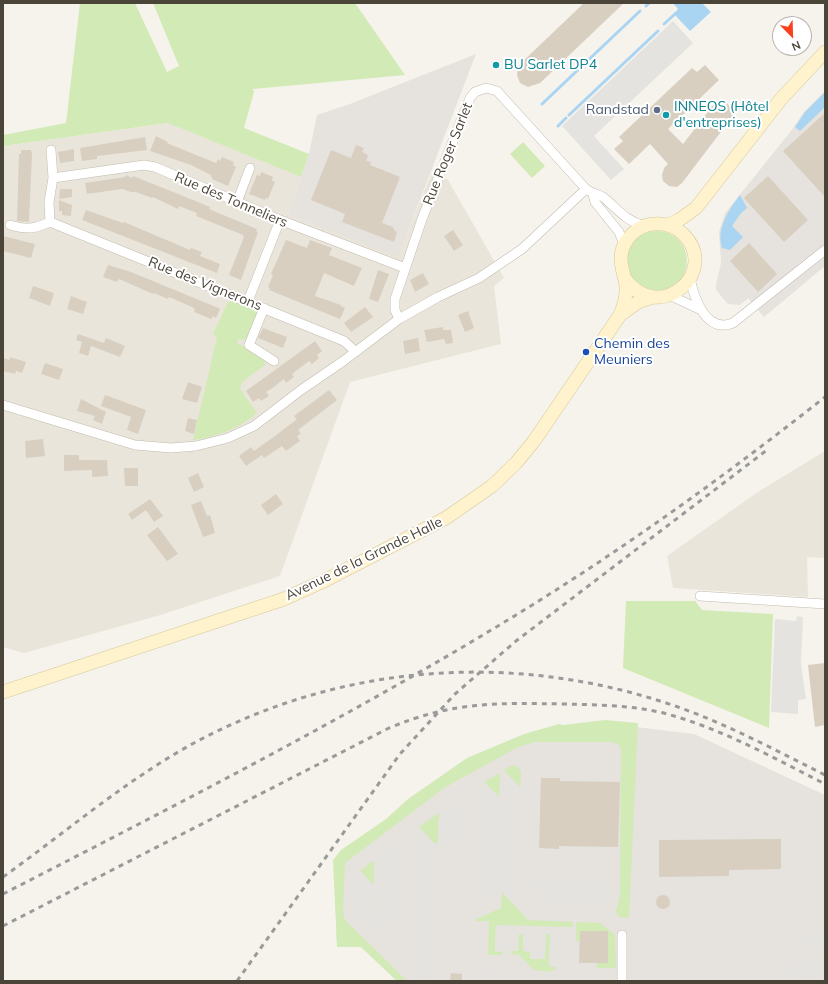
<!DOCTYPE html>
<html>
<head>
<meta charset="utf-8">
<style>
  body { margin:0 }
  #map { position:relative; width:828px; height:984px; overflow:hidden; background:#f6f3ec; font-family:Mulish,sans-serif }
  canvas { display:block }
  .frame { position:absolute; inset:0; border:4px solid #4b4439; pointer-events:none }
  .north { position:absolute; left:772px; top:16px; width:40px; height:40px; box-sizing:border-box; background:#fff; border:1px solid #b7b4b0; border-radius:50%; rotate:157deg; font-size:11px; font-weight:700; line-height:16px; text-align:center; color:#4b4439 }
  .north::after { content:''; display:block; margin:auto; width:14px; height:18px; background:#fc3f1d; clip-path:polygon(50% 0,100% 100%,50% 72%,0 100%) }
</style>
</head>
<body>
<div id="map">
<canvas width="828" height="984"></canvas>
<div class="frame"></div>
<div class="north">N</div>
</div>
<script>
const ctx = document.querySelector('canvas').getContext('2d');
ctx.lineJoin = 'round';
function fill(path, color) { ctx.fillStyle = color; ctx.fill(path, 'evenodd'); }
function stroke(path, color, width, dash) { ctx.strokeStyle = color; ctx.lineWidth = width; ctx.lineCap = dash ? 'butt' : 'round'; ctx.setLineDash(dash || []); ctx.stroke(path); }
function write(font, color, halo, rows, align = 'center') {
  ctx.font = font + ' Mulish,sans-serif'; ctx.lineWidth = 4; ctx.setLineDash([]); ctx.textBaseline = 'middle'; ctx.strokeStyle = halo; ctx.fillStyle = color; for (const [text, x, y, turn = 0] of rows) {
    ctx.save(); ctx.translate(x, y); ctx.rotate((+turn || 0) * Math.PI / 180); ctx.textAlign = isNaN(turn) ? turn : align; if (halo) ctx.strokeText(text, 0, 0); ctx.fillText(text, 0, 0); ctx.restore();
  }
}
fill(new Path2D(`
  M169 123 301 177 288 215 398 256 432 172 448 180 504 278 494 286 501 344 350 382 280 576 157 616 24 653 3 647V146Z
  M825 451V558L807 557 808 597 673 588 667 556 758 492Z`), '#eae5da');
fill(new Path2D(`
  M476 54 398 257 288 215 309 154 317 115 350 104Z
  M825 91V266L764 317 748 298 740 305 728 304 716 290V285L721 263 719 232 725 213 791 131 804 112Z
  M636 727 694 734 825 795V981H397L361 947H337L334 864 386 825 517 741Z`), '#e6e2dd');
fill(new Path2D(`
  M80 3H135L167 72 179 66 153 3H355L405 75 253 89 254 92 244 128 309 154 301 177 168 123 3 146V135L66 123Z
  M523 142 545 166 532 178 510 154Z
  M627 261a30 30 0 1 1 60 0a30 30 0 1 1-60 0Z
  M230 298 260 309 249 338 244 340 238 339 237 343 258 353 266 364 242 382 240 389 257 413C239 429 216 437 193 440L217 337 213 334Z
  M626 601H695L702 610 773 614 769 728 623 668Z
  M605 720 638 723 629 918 619 917 616 911 620 896 621 750 619 745 612 742H534L516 748 444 788 345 863 343 913 345 920 407 981H397L361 947H337L333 860 341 850 386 819 408 799 467 758 524 734 559 724 564 725Z
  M514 765 518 767 521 772 520 787 505 772V769Z
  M500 773 499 797 484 782Z
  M439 813 438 843 435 844 420 829V826Z
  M374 860V885L360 871Z
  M502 892 528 920 573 922V927L496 925 495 951 503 952 502 955H488L489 921H476V919L501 908Z
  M576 922 600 923 615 935 616 968H597V963H608V931H580V941H576Z
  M519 934H523V951L530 952V959H545L546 934H550L549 967H557C552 974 542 971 534 970L519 955 511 954V951H518Z`), '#d2eab5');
fill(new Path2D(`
  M673 21 693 43 594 136 624 169 611 180 562 126Z
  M797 616 803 617 801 664 806 699 798 700V714L771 712 775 619 796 621Z
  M505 772 520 787 517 908 502 892Z
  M484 782 499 797 496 905 481 889Z
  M465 805 464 838 438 846 439 813Z
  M417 825 435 844 431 981H421L413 972Z
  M397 841V919L379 935 381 855Z
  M358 870 374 885 372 935 357 919Z
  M531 877 600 878 608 905 540 904Z
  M496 925H503V952L495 951Z
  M566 927H573L572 968 565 967Z
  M787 933 825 934V948L802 947Z
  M539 934H546L545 959H538Z
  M550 934H557V967H549Z
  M795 961 825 962V977L777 975Z
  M487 968H502V981H487Z`), '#e5e3e0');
fill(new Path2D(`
  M673 3H702L711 12 690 31 674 14 678 9Z
  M825 92V107L800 131 795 127 805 112Z
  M740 195 747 208 741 213 732 226 743 237 730 250 722 248C716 228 729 210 740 195Z`), '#a9d4f2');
stroke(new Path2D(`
  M646 6 649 3
  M664 24 676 13
  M542 104 640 11
  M569 115 658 31
  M558 126 566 118`), '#a9d4f2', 3);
fill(new Path2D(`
  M584 3H624L540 83 528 87 520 83 517 75 518 67 521 63Z
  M705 65 719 80 668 129 683 144 714 104 721 102 727 103 732 109 733 116 682 183 677 187 669 186 663 181 662 175 664 168 668 164 650 144 629 164 614 149 623 141 619 137 692 68 697 72Z
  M825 113V197L783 151Z
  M156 136 166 141 169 144 216 163 218 159 220 161 222 157 234 162 233 165 236 167 228 186 212 179 211 175 191 165 150 151Z
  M145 137 147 150 97 156V159L82 161 80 148Z
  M356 145 364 148 362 152 368 155 366 161 371 162 370 165 400 177 382 223 393 227 395 231 397 232 394 242 342 222 345 214 311 200 331 150 351 158Z
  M74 149V161L60 163 58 152Z
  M21 150H31L32 154 29 222 17 221 19 154H21Z
  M261 172 273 177 272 181 275 182 268 199 266 198 265 200 249 194 257 175 260 176Z
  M126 175 132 178 133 176 198 202 210 207 209 209 257 229 256 231 258 232 241 280 229 275 244 237 243 235 196 216 197 213 179 206 178 209 153 197 152 198 136 192H131L122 189 87 194 85 183 125 177Z
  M768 176 808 220 784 242 744 198Z
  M60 189H72V197L59 199Z
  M59 200 72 205 71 216 62 215V211H59Z
  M86 210 123 223 124 222 190 250 191 248 202 252 200 256 220 264 217 273 82 220Z
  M453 230 463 245 454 251 444 236Z
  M3 236 35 244 31 258 3 251Z
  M286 240 307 248 310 240 332 248 329 255 362 268 354 286 324 273 315 296 341 305V306L345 308 340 319 269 290 270 288 268 287 273 275 271 274Z
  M749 243 777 274 758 292 730 261Z
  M108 265 131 272 216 307 220 309 216 318 213 316 211 319 194 312 195 309 192 307 169 297 168 299 154 293 153 294 119 279 117 282 103 277Z
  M378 270 389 274 378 302 369 299Z
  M423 273 429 284 415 292 410 280Z
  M33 286 54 293 50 306 29 298Z
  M71 296 87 302 83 314 67 309Z
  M365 307 373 317 351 332 344 323Z
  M468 311 474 328 465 332 458 315Z
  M443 327V330H451L453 343 446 344 444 339 427 342 424 330Z
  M263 328 287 337 283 348 258 338Z
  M78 334 104 343 106 338 125 346 120 357 91 346 88 356 79 353 82 342 76 340Z
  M418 338 420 351 405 354 403 341Z
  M315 341 322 351 317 355 319 358 312 364 309 361 292 374 294 377 286 383 284 379 271 389 266 392 269 396 261 401 259 398 253 402 246 391Z
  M10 357 26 362 22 373 16 371 15 374 3 371V358L10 360Z
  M45 363 63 369 59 380 41 374Z
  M188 382 202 387 197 403 182 399Z
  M329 390 337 400 298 430 301 434 297 436 300 441 286 451 282 446 264 458 262 455 246 466 239 456 251 447 254 451 275 436 297 419 294 416Z
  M105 395 146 410 138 434 127 430 131 417 101 406Z
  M81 399 106 412 102 424 93 420 95 416 77 411Z
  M188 418 197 420 194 434 185 431Z
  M43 439 45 456 26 458 25 441Z
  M64 455H79V460H107L108 476 92 477V470L64 471Z
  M124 468H138V486H125Z
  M198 473 204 487 194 492 188 478Z
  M276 494 283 504 268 515 261 505Z
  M150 499 163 516 154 522 146 510 132 520 128 514Z
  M201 501 207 516 210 515 215 533 203 537 191 505Z
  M158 527 178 554 167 561 147 535Z
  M825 663V725L815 727 808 665Z
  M541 778H560V781L620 782 618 847 559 846V849L539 848Z
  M781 839V869L729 870V876L659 877V840Z
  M656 902a7 7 0 1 1 14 0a7 7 0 1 1-14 0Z
  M580 931H608V963H579Z
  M451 973 462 974V981H450Z`), '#d8cfc1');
const street = new Path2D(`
  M53 178 144 165 155 167 280 220 405 268
  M593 194 595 202 619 232 624 244
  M237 202 250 168
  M50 222 344 341 356 352
  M50 222 49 202 53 178 51 150
  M10 225C28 230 33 229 50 222
  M690 278C694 298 706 334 733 323L825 250
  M669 295 699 309
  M248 301 280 220
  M264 308 249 345 274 361
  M399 319 395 310V299L422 219 470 98 475 92 486 88 497 91 586 189
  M3 405 135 445 171 448 196 446 228 438 254 426 301 390 342 362 399 319 438 297 479 278 522 249 586 189C591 193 598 194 603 197 619 210 623 219 644 226
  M700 596 825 604
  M622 981V935`);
const secondary = new Path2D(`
  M668 225 679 220 696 208 781 99 825 52
  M620 315C624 305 627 296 626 286 624 271 617 260 624 245 630 233 642 224 655 224 665 223 676 227 683 234 721 271 660 326 625 279
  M3 692 284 599 326 580 446 518 492 486 516 463 534 441 620 315 638 302 653 297`);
stroke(street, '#c2bbae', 10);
stroke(secondary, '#d6c79b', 14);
stroke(street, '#fff', 9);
stroke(secondary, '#fff3cd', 13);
stroke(new Path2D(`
  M3 877C66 832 126 780 194 743 344 662 518 651 678 707 729 725 777 751 825 775
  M3 894C180 803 359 712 529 607 632 543 730 472 825 397
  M3 926 389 728C454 701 497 703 565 704 599 705 634 705 667 714 722 729 774 758 825 784
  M237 981 400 754 455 694 516 641 767 450`), '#9a9a9a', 3, [5, 5]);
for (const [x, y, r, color] of [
  [496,65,4,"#0f9aa8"],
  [657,110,4,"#5c6f8a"],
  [666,115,4,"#0f9aa8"],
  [586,352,4,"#1a4fb4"]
]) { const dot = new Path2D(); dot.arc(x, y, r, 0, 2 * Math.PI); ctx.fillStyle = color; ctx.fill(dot); stroke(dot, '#fff', 1.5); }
write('14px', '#0d838f', '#fff', [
  ["BU Sarlet DP4",504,65],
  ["INNEOS (Hôtel",674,107],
  ["d'entreprises)",674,123]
], 'left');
write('14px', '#4e5e75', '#fff', [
  ["Randstad",649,110]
], 'right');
write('14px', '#4b4439', '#fff', [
  ["Rue Roger Sarlet",448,154,-68],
  ["Rue des Tonneliers",231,200,23],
  ["Rue des Vignerons",205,284,22],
  ["Avenue de la Grande Halle",364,559,-26]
]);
write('14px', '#164399', '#fff', [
  ["Chemin des",594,344],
  ["Meuniers",594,360]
], 'left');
</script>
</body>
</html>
